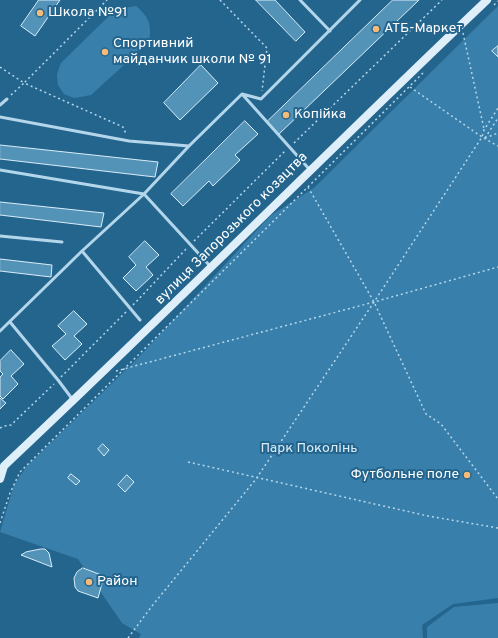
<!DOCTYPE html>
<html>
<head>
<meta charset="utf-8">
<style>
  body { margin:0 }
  canvas { display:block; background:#24658e }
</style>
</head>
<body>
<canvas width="498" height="638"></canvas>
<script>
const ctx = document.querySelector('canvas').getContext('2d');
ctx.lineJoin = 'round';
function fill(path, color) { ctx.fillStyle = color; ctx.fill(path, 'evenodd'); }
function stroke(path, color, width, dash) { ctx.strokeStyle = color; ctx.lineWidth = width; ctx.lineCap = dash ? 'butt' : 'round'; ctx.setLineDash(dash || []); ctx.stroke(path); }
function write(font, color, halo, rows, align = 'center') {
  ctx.font = font + ' Overpass,sans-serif'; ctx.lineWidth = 4; ctx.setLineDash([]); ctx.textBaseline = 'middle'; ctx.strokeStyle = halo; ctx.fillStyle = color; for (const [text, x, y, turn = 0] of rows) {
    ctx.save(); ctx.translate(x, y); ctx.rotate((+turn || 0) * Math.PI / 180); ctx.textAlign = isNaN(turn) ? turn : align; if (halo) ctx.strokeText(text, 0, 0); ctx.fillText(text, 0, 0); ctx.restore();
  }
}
fill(new Path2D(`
  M136 6C149 17 152 25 149 42L91 95 74 98 64 94 58 85 57 74 61 63 113 12 119 9Z
  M498 6V598L453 604 422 625 423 638H139L141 634 146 637 122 623 78 559 0 532 14 485 27 466 137 359 270 216 314 188Z
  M498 603V638H427V627L454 607Z`), '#3880ab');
const building = new Path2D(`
  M39 0H60L35 36 21 26Z
  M256 0H275L305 32 296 41Z
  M393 0H419L279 134 267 122Z
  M498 46V57L492 51Z
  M201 65 218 83 180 120 164 103Z
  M245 121 258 134 235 155 240 160 213 186 209 181 183 206 171 194Z
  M0 145 158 162 155 177 0 159Z
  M0 202 104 213 101 227 0 215Z
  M145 241 159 255 146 267 153 275 136 291 123 278 136 265 129 257Z
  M0 259 52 265 51 277 0 271Z
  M74 311 87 324 74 336 82 344 65 360 52 346 66 334 58 326Z
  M11 350 24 364 11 376 18 384 3 399 0 396V377L3 374 0 371V361Z
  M0 398 6 403 0 409Z
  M103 444 109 450 104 456 98 449Z
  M71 474 80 481 76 485 68 478Z
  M127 475 134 482 125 492 118 485Z
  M41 549H45L49 553 52 567 21 555 26 552Z
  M83 568 104 576 98 598 78 591 75 587 74 578 77 572Z`);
fill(building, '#5493b8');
stroke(building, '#d9edf8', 1);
stroke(new Path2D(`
  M220 0 267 48 262 91
  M494 5 498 1
  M463 33 484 129
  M0 67 24 83 107 0
  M410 87 482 137 498 146
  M11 95 24 83 123 127 126 134
  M485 138 498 118
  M485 138 498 133
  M294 143 442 0
  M308 187 374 302 426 414 441 424 498 499
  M194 241 285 151
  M133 305 187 248
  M116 371 374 302 498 267
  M61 377 126 312
  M0 428 4 426 11 425 54 384
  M188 462 428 516 498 528
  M0 523 10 493 20 472 423 73
  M128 638 152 606 256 479 374 302 482 137 484 130 498 108`), '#b4d6eb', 1.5, [2, 3]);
stroke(new Path2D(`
  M300 0 330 31
  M0 105 7 99
  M0 117 129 141 189 146
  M0 170 144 194 189 146 242 94
  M310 170 242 94 261 99 360 0
  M0 236 62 242
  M82 251 140 320
  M10 322 58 380 73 400
  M0 331 82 251 144 194 210 266`), '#b4d6eb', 3);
stroke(new Path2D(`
  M0 479 4 466C167 313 325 154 487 0`), '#dfeff9', 8);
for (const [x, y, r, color] of [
  [40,13,4,"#f6bb77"],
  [376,29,4,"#f6bb77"],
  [105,52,4,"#f6bb77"],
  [286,115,4,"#f6bb77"],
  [467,475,4,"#f6bb77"],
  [89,582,4,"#f6bb77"]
]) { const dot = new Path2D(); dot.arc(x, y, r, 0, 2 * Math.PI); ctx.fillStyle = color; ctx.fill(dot); stroke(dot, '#24658e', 1.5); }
write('14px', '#fff', '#24658e', [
  ["Школа №91",48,13],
  ["АТБ-Маркет",384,29],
  ["Спортивний",113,44],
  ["майданчик школи № 91",113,60],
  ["Копійка",294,115],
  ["Футбольне поле",459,475,"right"],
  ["Район",97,582]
], 'left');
write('14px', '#fff', '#24658e', [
  ["вулиця Запорозького козацтва",232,229,-45]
]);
write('14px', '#d9edf8', '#24658e', [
  ["Парк Поколінь",309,449]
]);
</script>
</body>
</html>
